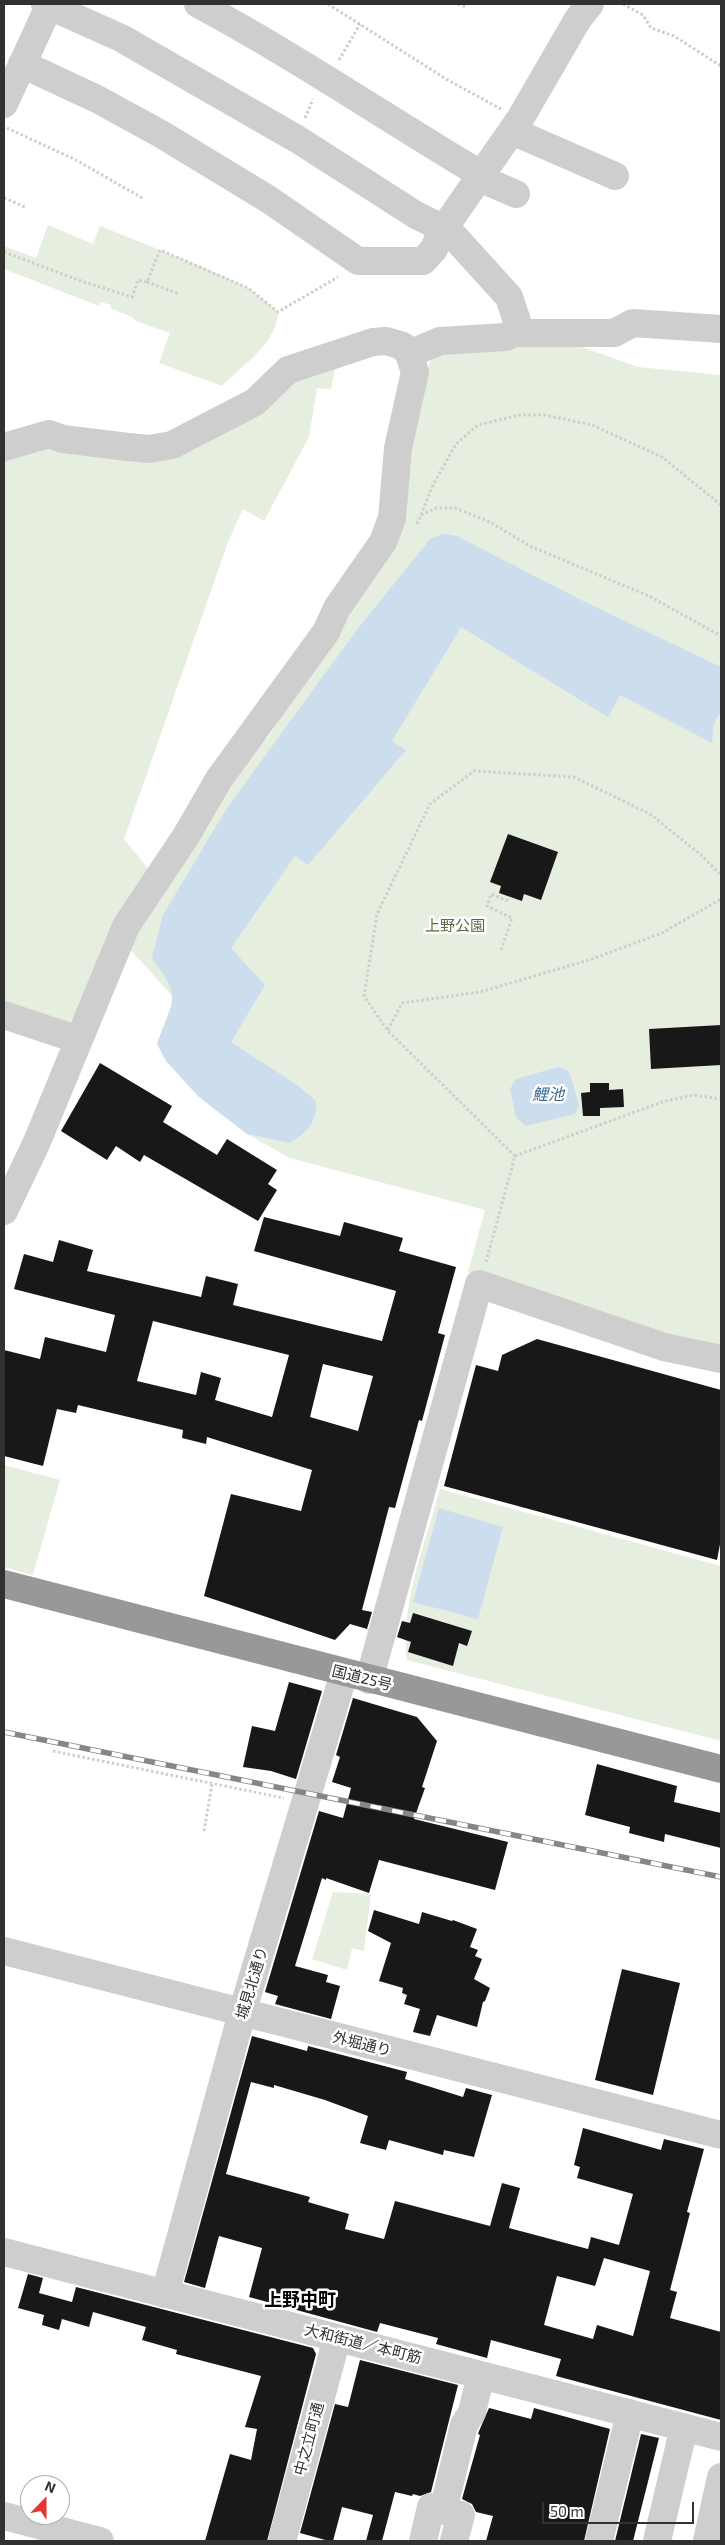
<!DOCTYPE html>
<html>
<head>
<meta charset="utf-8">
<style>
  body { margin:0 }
  #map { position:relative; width:725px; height:2545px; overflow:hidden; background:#fff; font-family:"Exo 2",sans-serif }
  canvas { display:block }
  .frame { position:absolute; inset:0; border:5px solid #313131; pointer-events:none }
  .north { position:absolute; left:20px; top:2475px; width:50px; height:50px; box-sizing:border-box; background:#fff; border:1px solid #adadad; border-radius:50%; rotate:22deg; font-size:14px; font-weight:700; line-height:20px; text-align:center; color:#313131 }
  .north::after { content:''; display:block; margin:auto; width:18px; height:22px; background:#e73533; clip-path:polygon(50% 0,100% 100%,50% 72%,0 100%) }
  .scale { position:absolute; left:542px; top:2502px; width:152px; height:22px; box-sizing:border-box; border:2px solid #313131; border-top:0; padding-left:6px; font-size:15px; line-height:18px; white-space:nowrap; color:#313131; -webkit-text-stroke:4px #fff; paint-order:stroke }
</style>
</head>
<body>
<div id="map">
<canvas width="725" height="2545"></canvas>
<div class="frame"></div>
<div class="north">N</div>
<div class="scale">50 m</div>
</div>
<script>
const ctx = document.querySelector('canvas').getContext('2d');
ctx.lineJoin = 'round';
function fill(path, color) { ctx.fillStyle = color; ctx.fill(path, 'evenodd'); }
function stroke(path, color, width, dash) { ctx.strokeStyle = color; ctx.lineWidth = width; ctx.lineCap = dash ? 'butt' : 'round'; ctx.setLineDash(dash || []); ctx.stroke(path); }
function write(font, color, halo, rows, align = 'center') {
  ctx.font = font + ' "Exo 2","Noto Sans JP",sans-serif'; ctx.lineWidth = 5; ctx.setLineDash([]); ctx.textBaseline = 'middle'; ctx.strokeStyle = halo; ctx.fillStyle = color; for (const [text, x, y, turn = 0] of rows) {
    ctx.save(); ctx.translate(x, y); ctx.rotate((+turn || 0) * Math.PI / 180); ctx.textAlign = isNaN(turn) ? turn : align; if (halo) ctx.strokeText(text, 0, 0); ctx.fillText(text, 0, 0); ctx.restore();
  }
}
fill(new Path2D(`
  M48 225 93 244 100 226 205 268 248 288 278 312C277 343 243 365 222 386L159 363 170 333 136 321 132 317 110 308 111 305 101 302 99 306 4 269V246L36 258Z
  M565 341 638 367 721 375V1352L468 1272 485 1210 290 1158 247 1134 199 1097 166 1061 157 1044 174 998 128 947 246 758 270 735 282 712 334 639 409 447 423 386 432 356 442 351Z
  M337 361 331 389 317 388 309 437 264 521 243 509 228 542 124 839 150 871 76 1021 56 1024 4 1007V453L48 440 146 457 281 384Z
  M4 1465 60 1480 33 1575 4 1567Z
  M440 1489 721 1566V1741L407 1660C399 1609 426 1540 440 1489Z
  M333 1892 371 1894 364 1951 352 1948 347 1970 312 1959Z`), '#e6eedf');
fill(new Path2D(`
  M444 534 457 536 581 600 721 667V714L718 715 714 724 712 743 620 695 608 717 461 627 392 741 406 750 308 865 295 856 231 948 265 985 231 1042 297 1085 316 1101C317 1123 307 1132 290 1143L247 1134 199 1097 166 1061 157 1044C173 1000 183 999 152 958L163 915 227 808 356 631 431 538Z
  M558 1067 569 1071 579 1105 575 1114 526 1126 516 1117 510 1089 516 1079Z
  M439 1508 503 1527 478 1619 413 1602Z`), '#ccdded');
fill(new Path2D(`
  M508 834 558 852 541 900 524 894 522 901 499 893 501 886 490 882Z
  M721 1025V1065L651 1069 649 1029Z
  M100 1063 172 1106 163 1122 217 1155 227 1139 277 1170 268 1184 277 1190 258 1221 144 1155 140 1162 116 1146 107 1160 61 1131Z
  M590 1083H609V1090L623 1089 624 1107 600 1108V1116H583L581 1093 590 1092Z
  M264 1217 340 1236 344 1222 403 1238 399 1251 456 1267 438 1333 445 1335 422 1421 419 1420 395 1508 389 1507 362 1610 372 1612 367 1629 350 1624 335 1640 204 1596 231 1494 301 1511 312 1470 207 1437 206 1444 182 1438 183 1430 78 1405 76 1413 57 1409 43 1466 4 1456V1350L40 1359 45 1337 106 1352 115 1315 14 1289 24 1254 53 1262 59 1240 93 1250 87 1271 201 1297 206 1276 238 1284 233 1305 382 1341 396 1291 254 1251ZM153 1321 289 1355 272 1417 215 1400 221 1378 201 1372 196 1395 137 1381ZM323 1364 373 1376 358 1431 310 1417Z
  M537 1339 721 1390V1539L717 1560 444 1486 476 1365 498 1371 502 1355Z
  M413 1613 472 1631 467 1646 459 1643 453 1666 408 1652 411 1642 397 1637 402 1621 410 1623Z
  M289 1682 322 1691 296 1779 271 1771 243 1767 252 1726 275 1731Z
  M353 1698 417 1717 437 1741 422 1787 425 1788 414 1819 508 1842 495 1890 379 1860 369 1893 326 1878V1880L322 1878 295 1966 328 1975 326 1982 340 1986 331 2019 275 2004 278 1996 265 1992 319 1811 343 1818 351 1788 332 1782 340 1757 336 1755Z
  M597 1764 677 1786 674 1802 721 1813V1848L665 1834 664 1842 629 1833 630 1827 585 1815Z
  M374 1910 419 1924 422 1912 452 1921 453 1920 477 1929 470 1947 478 1950 475 1956 482 1959 474 1979 490 1988 485 2001 483 2002 477 2027 437 2015 430 2036 413 2032 420 2009 404 2004 407 1995 402 1993 403 1988 379 1981 391 1943 368 1931Z
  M622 1969 680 1983 653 2095 595 2080Z
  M252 2036 307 2051 308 2046 407 2072 405 2079 463 2097 466 2088 492 2095 474 2157 444 2150 443 2155 389 2140 386 2150 360 2143 368 2116 325 2100 274 2085V2088L251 2082 226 2174 310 2197 308 2202 349 2214 345 2229 384 2239 395 2201 490 2226 502 2183 520 2188 509 2228 588 2249 591 2237 619 2245 633 2194 577 2178 580 2167 574 2165 583 2128 661 2150 664 2139 704 2149 687 2212 690 2213 670 2290 677 2292 670 2318 721 2332V2420L556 2376 561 2359 491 2340 487 2358 436 2344 438 2338 380 2323 377 2332 249 2297 262 2248 219 2236 205 2288 184 2282ZM604 2258 650 2271 633 2336 597 2325 593 2339 544 2325 557 2276 595 2286Z
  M28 2274 43 2278 39 2293 72 2302 76 2287 313 2348 316 2354 267 2541H205L230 2454 251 2460 257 2429 245 2427 261 2376 176 2354 177 2350 142 2340 146 2327 93 2312 89 2327 62 2319 59 2330 42 2325 44 2315 18 2308Z
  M360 2360 458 2385 431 2492 420 2496 413 2494 412 2496 395 2492 382 2541H366L373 2515 342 2507 333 2541H329L300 2533 335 2404 348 2407Z
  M489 2408 531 2419 534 2408 610 2429 584 2541H486L493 2516 476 2512 472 2504 462 2499 480 2435 478 2434 479 2431Z
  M641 2434 659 2438 633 2541H615Z`), '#181818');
stroke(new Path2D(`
  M328 4 446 79 501 109
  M458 4 466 7
  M623 4 643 15 651 28 674 36 721 66
  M339 60 360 24
  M305 118 313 99
  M7 128 76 160 144 199
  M4 198 27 208
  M4 252 78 280 132 297 138 280 147 282 160 250 248 288 278 312 338 277
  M147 282 179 294
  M421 515 433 485 456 444 478 425 519 415H545L592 425 662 457 721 505
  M417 524 421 515 436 508H455L490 522 530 546 651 597 721 636
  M501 950 512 918 487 906 491 894 508 901 509 898
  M388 1030 402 1003 480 992 589 960 662 933 721 899
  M515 1156 388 1031 364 996 377 914 430 804 474 771 574 777 650 814 701 855 721 875
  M515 1156 665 1101 694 1095 721 1099
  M486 1262 515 1156
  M53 1751 284 1798
  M204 1831 212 1784`), '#cecece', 3, [2.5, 2.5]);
stroke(new Path2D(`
  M45 4 121 38 297 139 416 215 450 232 509 297 517 321 514 333
  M198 4C295 56 386 118 480 174
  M22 64 97 99 161 134 268 199 358 261H423L434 249 440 234 520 119 578 19 590 4
  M4 104 50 4
  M512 131 615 176
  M479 178 516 194
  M409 354 440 341 506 337 514 333H614L633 323 721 329
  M4 447 49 434 63 439 128 447 149 449 172 445 255 402 288 370 373 342 386 341 403 346 409 354 415 372 398 448 392 518 383 542 337 608 326 632 219 779 186 836 126 926 36 1144 4 1211
  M4 1015 79 1040
  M369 1680 479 1284 664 1347 721 1359
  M4 1951 721 2135
  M4 2252 721 2437
  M165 2294 242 2013 344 1673
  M443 2511 464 2425 472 2412 481 2375
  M4 2516 100 2541
  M282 2541 337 2338
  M423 2541 431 2507 461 2515 454 2541
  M599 2541 630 2413
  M657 2541 684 2427
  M707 2541 721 2477`), '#cecece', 28);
stroke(new Path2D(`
  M4 1584 721 1769`), '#989898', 28);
const rail = new Path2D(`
  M4 1732 721 1877`);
stroke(rail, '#868686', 5.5);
stroke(rail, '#fff', 4, [11]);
write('15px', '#506e3d', '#fff', [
  ["上野公園",455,926]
]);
write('15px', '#313131', '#fff', [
  ["国道25号",362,1678,14],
  ["城見北通り",252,1983,-73],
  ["外堀通り",362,2044,14],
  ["大和街道／本町筋",363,2344,14],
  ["中之立町通",309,2439,-75]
]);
write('italic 16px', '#3d6b95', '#fff', [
  ["鯉池",548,1095]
]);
write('bold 18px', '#000', '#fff', [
  ["上野中町",300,2300]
]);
</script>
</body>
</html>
